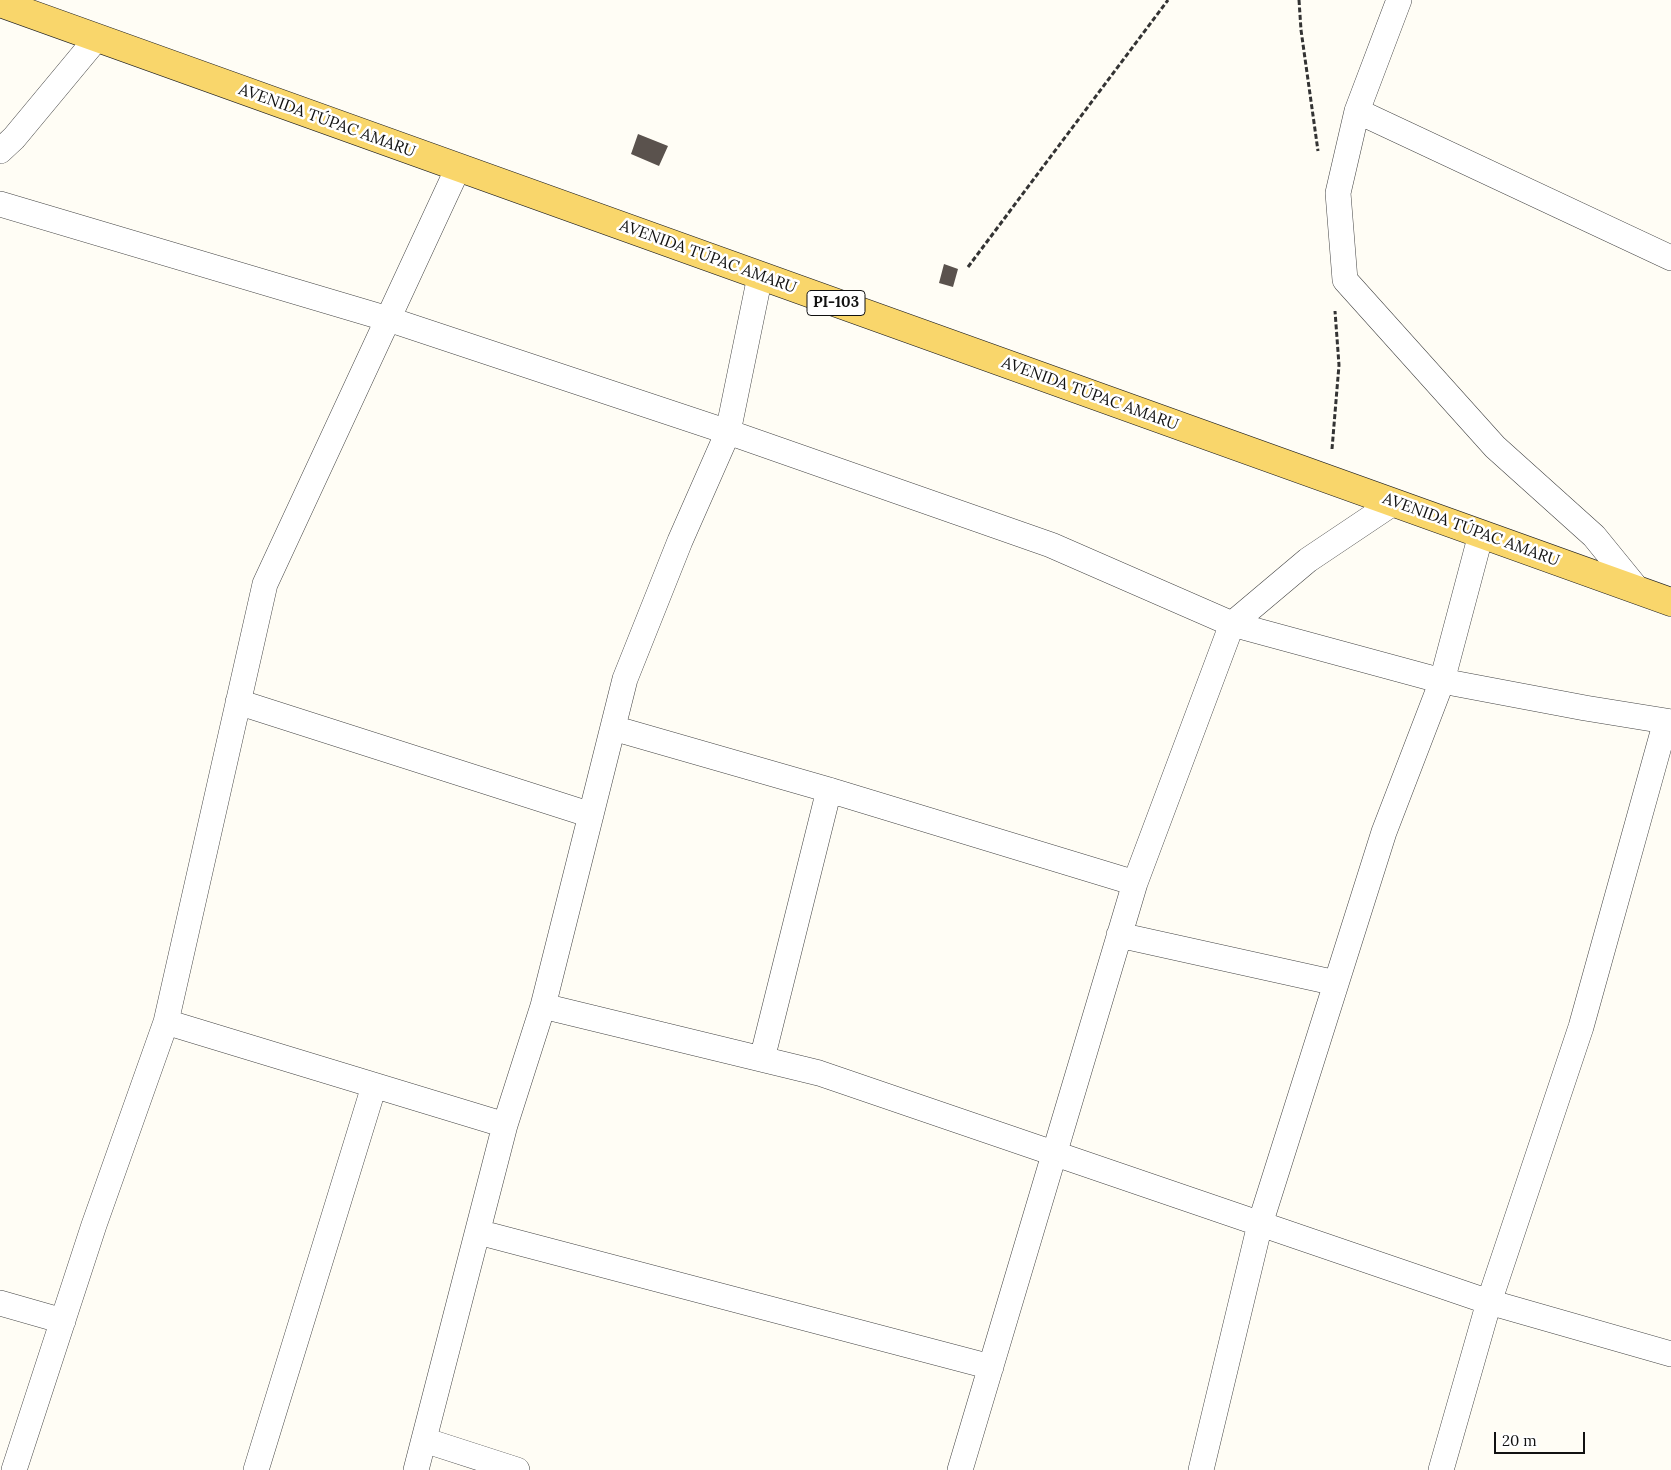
<!DOCTYPE html>
<html>
<head>
<meta charset="utf-8">
<style>
  body { margin:0 }
  #map { position:relative; width:1671px; height:1470px; overflow:hidden; background:#fffdf5; font-family:Lora,serif }
  canvas { display:block }
  .scale { position:absolute; left:1494px; top:1432px; width:91px; height:22px; box-sizing:border-box; border:2px solid #111; border-top:0; padding-left:6px; font-size:15px; line-height:18px; white-space:nowrap; color:#111; -webkit-text-stroke:4px #fff; paint-order:stroke }
</style>
</head>
<body>
<div id="map">
<canvas width="1671" height="1470"></canvas>
<div class="scale">20 m</div>
</div>
<script>
const ctx = document.querySelector('canvas').getContext('2d');
ctx.lineJoin = 'round';
function fill(path, color) { ctx.fillStyle = color; ctx.fill(path, 'evenodd'); }
function stroke(path, color, width, dash) { ctx.strokeStyle = color; ctx.lineWidth = width; ctx.lineCap = dash ? 'butt' : 'round'; ctx.setLineDash(dash || []); ctx.stroke(path); }
function write(font, color, halo, rows, align = 'center') {
  ctx.font = font + ' Lora,serif'; ctx.lineWidth = 5; ctx.setLineDash([]); ctx.textBaseline = 'middle'; ctx.strokeStyle = halo; ctx.fillStyle = color; for (const [text, x, y, turn = 0] of rows) {
    ctx.save(); ctx.translate(x, y); ctx.rotate((+turn || 0) * Math.PI / 180); ctx.textAlign = isNaN(turn) ? turn : align; if (halo) ctx.strokeText(text, 0, 0); ctx.fillText(text, 0, 0); ctx.restore();
  }
}
fill(new Path2D(`
  M638 134 668 146 659 166 631 154Z
  M944 264 958 269 953 287 939 283Z`), '#5a524d');
const street = new Path2D(`
  M1399 0 1357 111 1338 193 1345 280 1495 447 1594 536 1638 590
  M1357 111 1671 258
  M0 151 14 138 97 38
  M0 204 388 319 728 432 1051 545 1232 624 1442 681 1585 708 1671 722
  M238 702 591 815
  M613 728 829 790 1135 883
  M1119 935 1336 983
  M543 1006 819 1073 1489 1302 1671 1354
  M166 1022 505 1125
  M762 1059 829 790
  M478 1232 991 1367
  M0 1303 63 1321
  M424 1440 517 1470
  M14 1470 94 1225 166 1022 265 584 458 168
  M256 1470 374 1086
  M416 1470 505 1125 543 1006 625 679 680 541 728 432 760 276
  M960 1470 1135 883 1232 624 1308 560 1393 503
  M1201 1470 1260 1224 1384 832 1442 681 1481 534
  M1441 1470 1489 1302 1581 1027 1666 721`);
const primary = new Path2D(`
  M0 3 1671 602`);
stroke(street, '#444', 26);
stroke(primary, '#222', 29);
stroke(new Path2D(`
  M1299 0 1301 30 1318 151
  M968 267 1168 0
  M1332 449 1339 365 1335 311`), '#333', 3, [5, 2.5]);
stroke(street, '#fff', 25);
stroke(primary, '#f9d66b', 28);
for (const [x, y, w] of [
  [836,303,58]
]) { const box = new Path2D(); box.roundRect(x - w / 2, y - 12.5, w, 25, 4); ctx.fillStyle = '#fff'; ctx.fill(box); stroke(box, '#111', 1); }
write('bold 15px', '#111', null, [
  ["PI-103",836,303]
]);
write('16px', '#111', '#fff', [
  ["AVENIDA TÚPAC AMARU",327,121,20],
  ["AVENIDA TÚPAC AMARU",708,257,20],
  ["AVENIDA TÚPAC AMARU",1090,394,20],
  ["AVENIDA TÚPAC AMARU",1471,530,20]
]);
</script>
</body>
</html>
